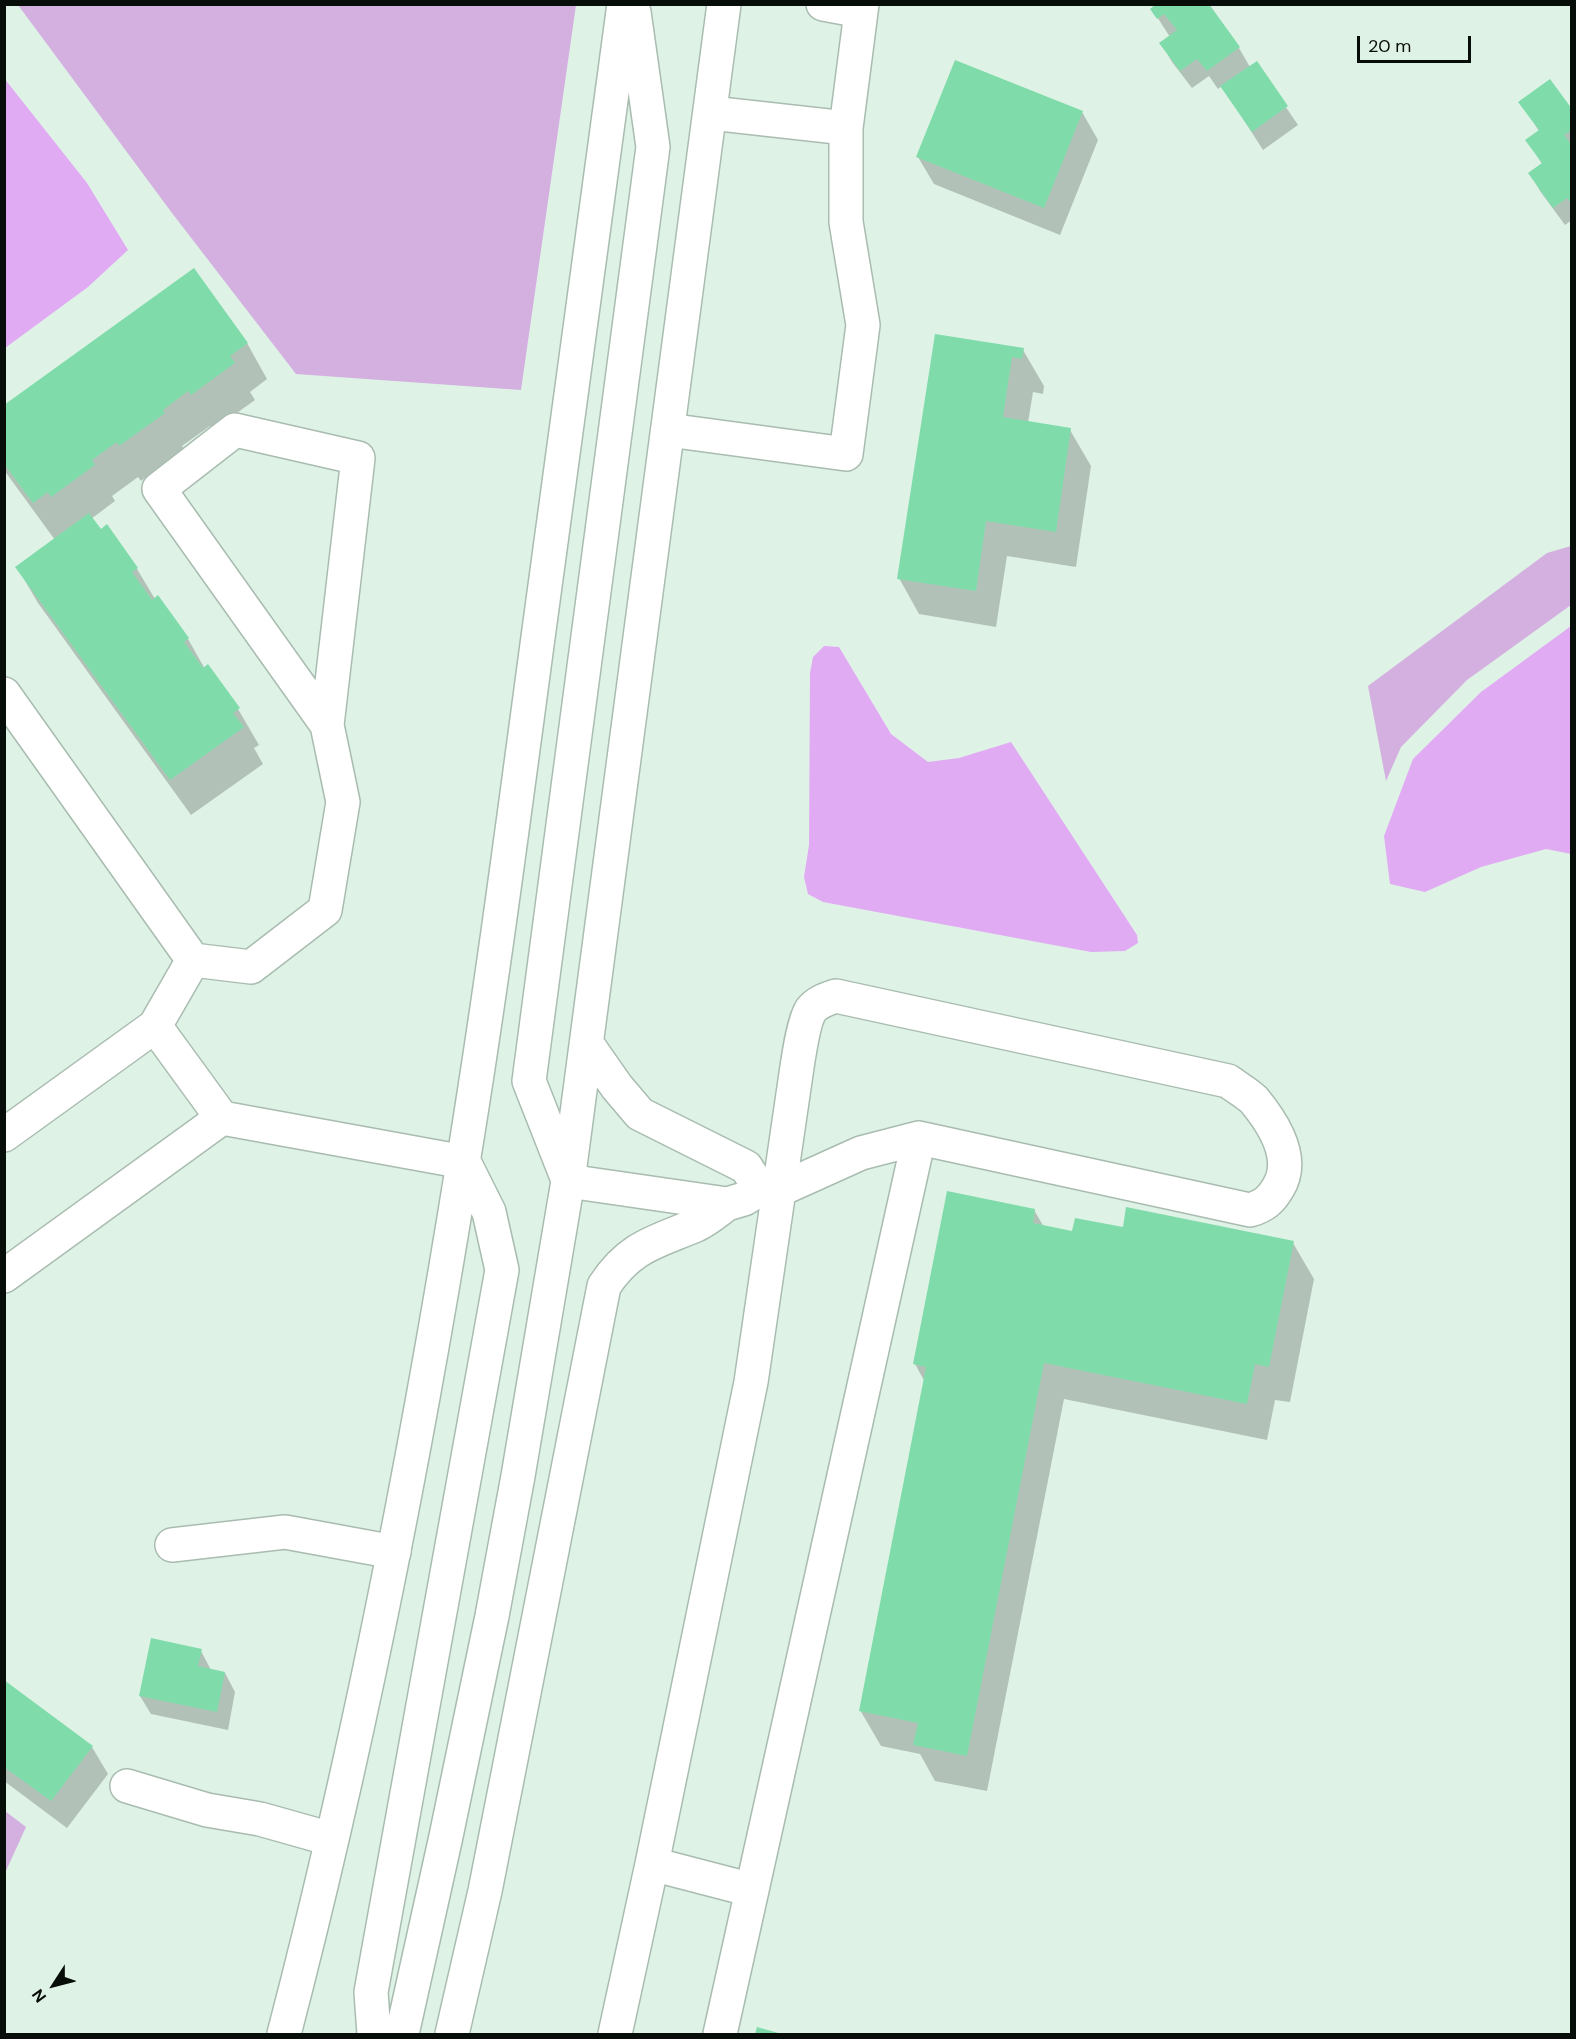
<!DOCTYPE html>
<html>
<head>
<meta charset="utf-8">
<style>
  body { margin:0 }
  #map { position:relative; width:1576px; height:2039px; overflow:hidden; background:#dff2e6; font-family:"DM Sans",sans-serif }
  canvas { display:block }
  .frame { position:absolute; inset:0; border:6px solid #070d09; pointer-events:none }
  .north { position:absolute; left:24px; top:1955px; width:60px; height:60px; -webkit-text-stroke:4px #dff2e6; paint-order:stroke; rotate:234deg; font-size:16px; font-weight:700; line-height:24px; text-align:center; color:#070d09 }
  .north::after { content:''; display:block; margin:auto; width:21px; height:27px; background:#070d09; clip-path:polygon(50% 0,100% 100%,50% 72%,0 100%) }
  .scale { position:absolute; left:1357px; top:36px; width:114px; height:27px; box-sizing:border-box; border:3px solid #070d09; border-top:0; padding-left:8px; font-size:18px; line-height:21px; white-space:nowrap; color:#070d09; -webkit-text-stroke:4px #dff2e6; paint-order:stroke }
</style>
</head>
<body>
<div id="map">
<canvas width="1576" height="2039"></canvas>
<div class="frame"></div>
<div class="north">N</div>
<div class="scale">20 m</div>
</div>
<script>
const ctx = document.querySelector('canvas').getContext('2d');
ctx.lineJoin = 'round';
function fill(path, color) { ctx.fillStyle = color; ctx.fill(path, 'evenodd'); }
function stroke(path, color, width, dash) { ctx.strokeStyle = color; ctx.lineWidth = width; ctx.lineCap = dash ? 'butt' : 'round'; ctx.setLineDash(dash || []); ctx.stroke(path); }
fill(new Path2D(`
  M18 5H576L521 390 296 374 172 213Z
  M1571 546V605L1467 680 1401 747 1386 781 1368 686 1547 553Z
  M5 1811 26 1827 5 1873Z`), '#d3b0e0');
fill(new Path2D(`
  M4 78 87 183 128 250 88 287 5 348Z
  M1571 626V854L1546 849 1481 867 1425 892 1390 884 1384 836 1413 759 1481 692Z
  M824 646 839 647 891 734 928 762 959 758 1011 742 1137 935 1138 943 1125 951 1091 952 823 902 808 894 804 877 809 845 810 673 813 657Z`), '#e1abf4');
fill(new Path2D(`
  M1158 5 1239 48 1250 67 1256 63 1298 125 1263 150 1222 86 1218 89 1209 76 1192 88 1172 62 1161 43 1170 37 1152 9Z
  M1520 102 1572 112V220L1565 225 1540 191 1530 173 1542 164 1527 140 1539 131Z
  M1082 112 1098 140 1060 235 934 184 918 157Z
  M936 336 1023 350 1044 386 1043 394 1033 392 1028 423 1070 430 1091 466 1076 567 1007 556 996 627 919 614 899 578Z
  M247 343 267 379 250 392 255 400 213 430 210 426 182 446 184 449 141 481 138 477 112 496 115 501 91 519 137 569 155 599 188 639 205 669 208 666 238 709 259 745 254 748 263 764 191 815 38 603 17 567 55 540 4 470V407Z
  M1034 1210 1044 1227 1073 1233 1124 1229 1293 1243 1314 1279 1290 1402 1275 1400 1267 1440 1064 1399 987 1791 935 1781 920 1754 881 1746 860 1710 925 1382 915 1364Z
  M201 1651 211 1670 225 1673 235 1692 228 1730 151 1714 140 1696Z
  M4 1681 92 1747 108 1774 67 1828 4 1781Z`), '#0003');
fill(new Path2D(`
  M1156 4H1209L1240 47 1207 71 1197 59 1180 71 1159 43 1177 30 1164 14 1157 19 1150 9Z
  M955 60 1083 111 1044 208 916 157Z
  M1257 61 1288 106 1252 132 1220 86Z
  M1550 79 1572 109V130L1564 135 1572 145V204L1567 198 1553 208 1528 173 1542 163 1525 140 1539 130 1518 102Z
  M194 268 248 343 230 356 235 363 191 395 188 391 163 410 165 413 119 446 117 442 92 460 95 465 51 497 48 492 33 503 4 464V405Z
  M935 334 1024 348 1022 359 1012 357 1003 417 1071 428 1056 532 986 521 976 591 897 579Z
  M89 513 101 529 107 524 138 568 132 572 152 600 158 595 189 638 184 642 203 668 208 664 240 708 233 713 244 727 170 780 15 567Z
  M947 1191 1035 1209 1033 1223 1072 1231 1075 1218 1123 1227 1126 1207 1294 1241 1269 1367 1255 1364 1247 1404 1044 1363 967 1756 913 1745 918 1723 859 1711 926 1367 913 1364Z
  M151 1638 202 1649 198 1666 225 1672 217 1712 139 1696Z
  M4 1680 93 1746 51 1801 4 1767Z
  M757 2027 782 2034H755Z`), '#7fdcaa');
const minor = new Path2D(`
  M823 4 861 11
  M711 113 846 128 862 4
  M668 430 846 454 863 325 846 222V128
  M4 694 193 960 155 1026 4 1135
  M193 960 251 967 325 910 343 802 327 725 159 489 235 430 358 458 327 725
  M155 1026 222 1118 464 1162
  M587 1044 617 1087 640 1114 746 1167 760 1189
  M568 1181 727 1204 744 1199 760 1189 779 1190 861 1153 919 1138
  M4 1276 222 1118
  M172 1545 285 1532 394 1552
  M127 1786 207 1810 260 1819 331 1839
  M652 1864 752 1890
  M615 2034 652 1864 751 1382 797 1067C799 1054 804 1020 811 1010 817 1002 827 999 836 996L1228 1081C1236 1087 1247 1093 1254 1100 1273 1123 1296 1159 1278 1188 1271 1200 1264 1206 1250 1210L919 1138 720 2034`);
const major = new Path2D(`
  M568 1180 529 1081 653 147 634 12
  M284 2034C359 1747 416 1456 463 1163 492 986 515 808 539 630 567 422 596 213 624 4
  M374 2034 371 1992 502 1270 489 1212 464 1162
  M402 2034 445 1841 492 1616 518 1476 568 1181 724 4
  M452 2034 485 1891 604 1286C630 1246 656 1242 696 1225 707 1220 717 1211 727 1204`);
stroke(minor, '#a9bcb0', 36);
stroke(major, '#a9bcb0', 36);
stroke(minor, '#fff', 33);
stroke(major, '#fff', 33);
</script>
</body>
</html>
